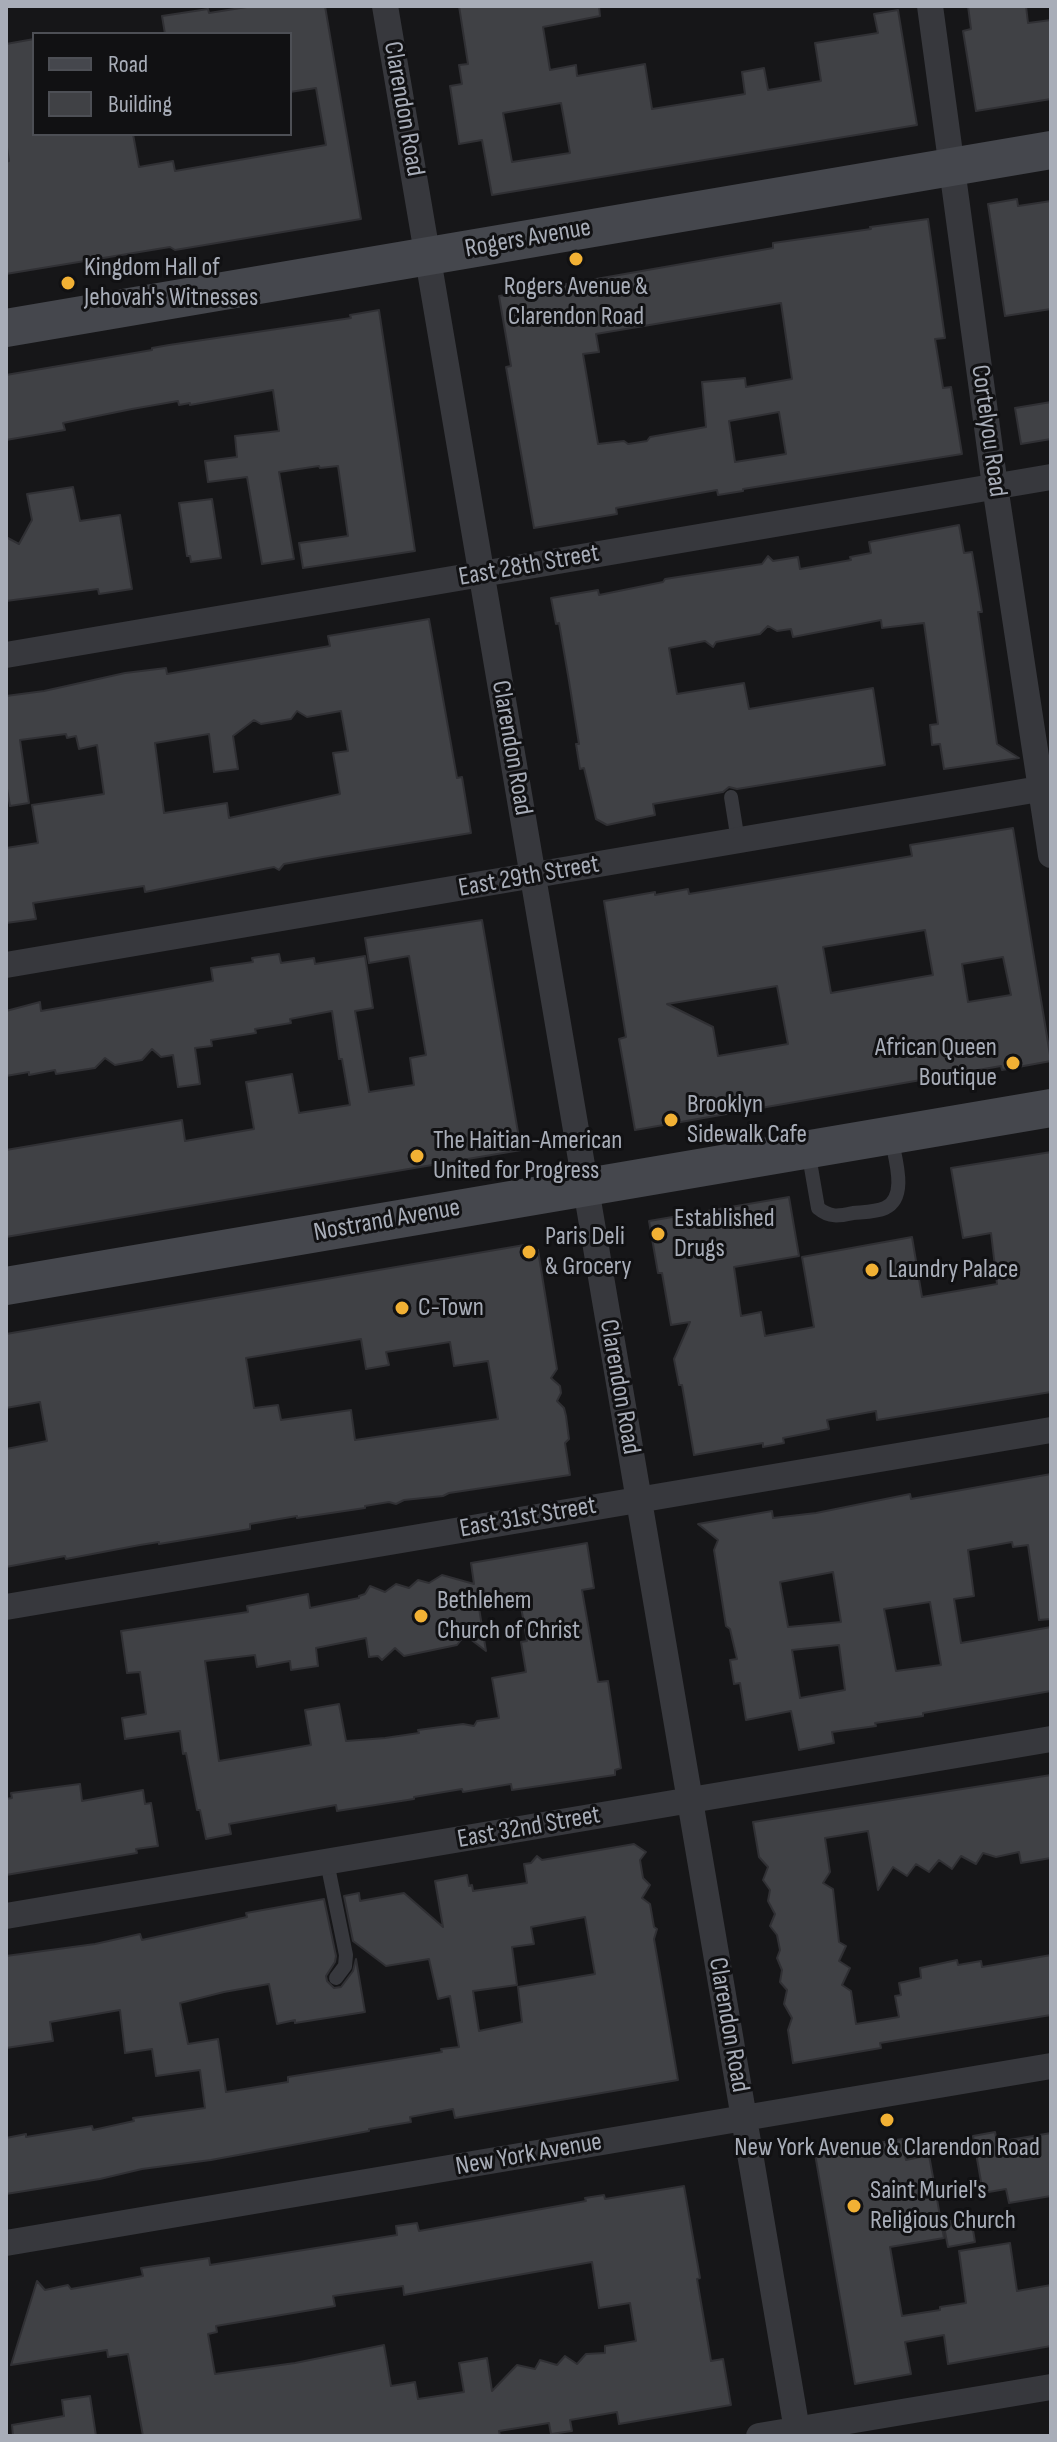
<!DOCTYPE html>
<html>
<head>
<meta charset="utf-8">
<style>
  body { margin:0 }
  #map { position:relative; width:1057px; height:2442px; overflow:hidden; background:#161618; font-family:"Sofia Sans Condensed",sans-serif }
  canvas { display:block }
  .frame { position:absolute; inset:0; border:8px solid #a8adb8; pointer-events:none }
  .legend { position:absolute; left:32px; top:32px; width:260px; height:104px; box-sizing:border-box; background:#111113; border:2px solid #4d4f55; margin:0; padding:10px 14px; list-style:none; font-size:24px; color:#a8adb8 }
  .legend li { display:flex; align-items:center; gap:16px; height:40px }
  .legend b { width:40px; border:2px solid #4d4f55 }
</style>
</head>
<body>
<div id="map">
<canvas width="1057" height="2442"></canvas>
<div class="frame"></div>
<ul class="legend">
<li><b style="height:10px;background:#45474d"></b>Road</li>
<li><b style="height:22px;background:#404145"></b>Building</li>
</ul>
</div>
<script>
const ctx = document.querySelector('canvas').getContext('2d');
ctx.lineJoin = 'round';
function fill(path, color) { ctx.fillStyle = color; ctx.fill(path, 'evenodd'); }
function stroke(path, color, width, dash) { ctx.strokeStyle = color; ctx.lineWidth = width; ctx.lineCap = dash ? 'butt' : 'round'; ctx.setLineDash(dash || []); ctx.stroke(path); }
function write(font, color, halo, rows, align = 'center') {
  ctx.font = font + ' "Sofia Sans Condensed",sans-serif'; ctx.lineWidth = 6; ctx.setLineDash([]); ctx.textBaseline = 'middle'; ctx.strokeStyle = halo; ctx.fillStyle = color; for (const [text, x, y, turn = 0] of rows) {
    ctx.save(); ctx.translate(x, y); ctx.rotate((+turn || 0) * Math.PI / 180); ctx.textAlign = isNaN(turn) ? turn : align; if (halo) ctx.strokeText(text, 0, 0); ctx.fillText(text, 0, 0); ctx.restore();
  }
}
const building = new Path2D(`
  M253 6H325L361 219 175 250 170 247 6 274V162L9 161 6 141V44L34 39V134H133L139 167 173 161 175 171 326 145 316 88 290 92V34H165L162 16 208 9 209 13Z
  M459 6H599L600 16 543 27 550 70 576 65 577 76 645 64 652 109 745 94 742 72 764 68 768 90 821 81 815 43 878 33 874 14 898 10 917 125 492 195 482 140 459 144 450 86 462 84 459 65 468 64ZM561 103 570 153 512 162 503 113Z
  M968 6H1026L1028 23 1051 20V99L976 111 963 31 971 29Z
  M1017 199 1018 206 1051 201V309L1005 316 988 204Z
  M928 219 945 338 935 339 943 388 951 387 962 454 743 489V491L718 495 717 490 616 508 617 514 534 528 506 367 511 366 499 296 773 248V243L871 229 870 227ZM781 303 792 379 746 387 745 378 702 382 706 427 650 437 647 441 628 444 624 441 598 444 583 354 599 352 596 334ZM779 412 786 454 735 462 729 421Z
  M379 310 415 551 303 568 299 543 348 536 338 466 320 468 319 466 279 472 294 559 262 564 247 477 208 482 205 461 237 457 235 436 279 431 273 390 190 405V403L179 405 178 401 132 409 63 423 65 430 6 440V375L152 350V348L169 345 351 318 350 315Z
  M1051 402V439L1021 444 1015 408Z
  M73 487 80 521 120 515 132 589 99 594 98 589 6 601V537L19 544 32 520 27 494Z
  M212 499 221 558 191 562 190 556H187L179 503Z
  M959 525 964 553 972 552 982 612H978L997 744 1019 758 944 769 940 744 932 745 930 725 938 724 924 623 882 628 881 620 793 637 791 629 777 631 768 626 760 634 716 642 713 647 705 641 669 648 677 694 744 683 749 709 873 688 885 765 737 789 729 787 723 792 653 804 655 815 607 825 596 819 584 768 580 769 576 744H579L569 681 559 623 556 624 551 598 598 590 599 595 663 582 665 579 762 564 768 556 773 561 798 557 800 569 851 560 850 557 871 553 869 542Z
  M429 619 457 778 462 777 471 833 323 857 284 864 279 870 274 867 145 892 144 886 33 903 36 919 6 923V848L38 843 32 805 104 794 97 745 79 749 76 736 67 738 66 734 20 740 29 803 10 806 6 783V696L44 691 125 673 166 668 167 674 330 646 328 636ZM297 711 307 717 341 711 348 751 333 753 340 794 229 818 227 803 164 813 155 743 209 734 214 772 238 769 233 736 254 720 261 724 291 719Z
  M1013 828 1051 1061 1002 1070 1001 1066 635 1130 619 1039 626 1037 604 901 655 892V895L688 889 689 894 912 856 910 845ZM925 930 933 975 831 993 823 947ZM1003 957 1011 995 968 1002 962 964ZM777 986 788 1044 718 1056 713 1027 667 1004Z
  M482 920 521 1150 6 1237V1150L182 1120 185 1141 254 1129 246 1082 292 1074 299 1113 350 1105 342 1059H339L332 1011 290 1019 291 1023 255 1029 256 1033 211 1040 212 1046 195 1048 200 1084 178 1087 173 1055 161 1057 152 1049 142 1060 115 1065 105 1058 95 1068 56 1074 55 1070 29 1075V1072L6 1076V1011L40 1002 41 1011 213 981 211 968 253 962 252 958 279 954 281 963 314 958 315 964 365 956 373 1008 355 1011 369 1092 414 1085 410 1058 426 1055 409 956 369 963 365 938Z
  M1051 1152V1392L877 1420 876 1411 827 1420 829 1429 783 1438 784 1443 763 1447V1443L694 1455 682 1385H679L674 1359 690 1322 671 1325 662 1273H658L649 1221 789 1197 799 1256 734 1267 741 1316 761 1312 765 1336 814 1327 802 1257 912 1237 922 1297 997 1284 991 1233 963 1238 951 1168Z
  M530 1244 538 1250 557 1369 551 1378 560 1386 561 1393 557 1401 564 1408 566 1416 569 1439 565 1443 570 1475 449 1493 443 1496 404 1500 396 1504 389 1502 365 1506V1508L297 1518V1516L250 1524V1529L159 1544V1542L140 1545 66 1559 65 1556 6 1567V1449L47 1441 40 1402 6 1408V1334ZM361 1339 366 1369 389 1365 386 1352 450 1342 454 1366 488 1361 498 1419 355 1440 351 1410 281 1420 278 1405 254 1408 246 1358Z
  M1051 1474V1619L1039 1620 1028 1545 1013 1547 1012 1542 968 1550 974 1596 954 1599 961 1643 1051 1627V1691L923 1713V1716L875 1723 876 1726 832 1732 834 1743 799 1750 791 1711 746 1720 740 1683 734 1684 730 1660 737 1659 730 1629 726 1626 714 1550 718 1540 698 1524 772 1511 773 1518 816 1513 910 1494 911 1499ZM833 1572 841 1622 788 1627 780 1582ZM930 1602 941 1665 896 1671 884 1609ZM839 1645 845 1690 800 1698 792 1650Z
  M587 1543 594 1588 582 1590 598 1682 608 1681 621 1768 615 1770V1775L512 1790 511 1784 463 1792 462 1789 414 1797V1799L337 1811 336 1805 229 1824 231 1834 206 1839 200 1810H197L186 1753 183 1754 180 1731 125 1739 122 1718 146 1714 140 1672 127 1673 121 1631 248 1612 247 1606 308 1594 310 1608 359 1598V1596L365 1594 370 1586 385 1592 396 1584 409 1588 418 1580 429 1583 442 1575 474 1584 471 1563ZM520 1601 527 1641 521 1642 526 1672 492 1678 499 1718 477 1721 474 1726 463 1724 418 1730 419 1733 385 1738 346 1741 339 1704 305 1710 311 1745 219 1761 205 1661 255 1655 257 1667 290 1661 291 1670 318 1666 316 1648 366 1638 369 1657 378 1656 382 1660 395 1648 404 1656 457 1645 465 1635 486 1651 479 1608Z
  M1051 1775V1858L1021 1863 1019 1852 996 1857 983 1853 976 1864 961 1856 952 1869 939 1860 929 1872 916 1864 907 1876 893 1867 878 1890 868 1831 825 1838 830 1872 823 1883 833 1889 839 1942 846 1946 839 1961 850 1968 842 1985 851 1991 856 2024 899 2017 895 1996 901 1995 899 1983 921 1978 920 1968 957 1960 958 1965 981 1961 982 1967 1051 1955V2015L880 2043 881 2048 793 2063 788 2030 792 2018 784 2004 787 1990 780 1982 782 1970 777 1958 780 1950 777 1935 770 1926 775 1914 768 1901 770 1890 763 1880 768 1867 759 1857 753 1822Z
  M80 1784 82 1801 143 1790 145 1804 151 1803 158 1846 136 1849 137 1853 6 1875V1799L12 1798 11 1793Z
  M634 1844 646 1852 640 1860 643 1878 650 1885 642 1898 650 1904 654 1927 657 1929 654 1939 678 2080 455 2118 453 2109 410 2117 411 2122 369 2129V2131L211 2160 142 2169 100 2179 6 2194V2138L26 2134V2137L92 2126 93 2130 134 2121 133 2118 205 2108 200 2070 156 2076 152 2049 125 2053 120 2010 50 2022 53 2041 6 2048V1956L95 1944 140 1934 142 1940 247 1917 246 1913 324 1899 336 1956 335 1962 326 1976 327 1981 334 1988 341 1987 353 1971 356 1959 365 2012 295 2023V2020L277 2024 269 1984 224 1992 180 2003 188 2044 218 2039 226 2092 288 2082V2077L442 2052 441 2049 459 2047 450 1996 438 1999 429 1959 386 1966 353 1941 344 1896 359 1893 360 1901 404 1893 443 1927 435 1881 467 1875 469 1886 472 1885 473 1891 527 1883 524 1864 531 1863 537 1856 542 1860ZM585 1917 595 1974 518 1987 522 2022 479 2031 473 1991 517 1985 512 1947 534 1944 531 1927Z
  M995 2132 997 2142 1051 2133V2196L1009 2203 1006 2189 983 2193 973 2136Z
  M902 2139 906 2160 929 2155 944 2238 890 2247 902 2316 940 2310V2307L966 2303 959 2251 1010 2243 1017 2291 1051 2285V2346L948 2364 944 2335 905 2342 911 2374 855 2384 815 2154Z
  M684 2186 700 2278 697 2279 711 2361 723 2359 731 2405 619 2424 617 2412 570 2420 572 2431 551 2434 549 2423 499 2431 500 2436H143L128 2354 108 2357 107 2350 11 2365 37 2281 45 2290 68 2285 71 2289 143 2276 141 2268 209 2258 210 2265 397 2235 396 2226 417 2223 419 2231 586 2201 585 2198 604 2195 605 2199ZM592 2262 599 2308 630 2303 636 2341 605 2346V2353L586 2354 577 2364 565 2356 557 2365 540 2360 535 2369 517 2365 492 2391 487 2358 459 2363 464 2392 418 2399 415 2382 391 2386 384 2345 295 2363 215 2374 208 2334 217 2332 216 2326 335 2306 333 2296 403 2286 404 2295Z
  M971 2218 975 2242 948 2247 943 2222Z
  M90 2396 96 2436H13L12 2425 64 2416 62 2400Z`);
fill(building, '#404145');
stroke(building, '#303034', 2);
stroke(new Path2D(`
  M731 797 738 841
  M808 1150 818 1208C830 1218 839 1216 853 1213 863 1212 876 1212 885 1208 909 1197 894 1156 891 1136
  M327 1862 346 1955 345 1966 336 1978`), '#37383d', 14);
stroke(new Path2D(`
  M385 6 798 2436
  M930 6 995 486 1051 855
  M6 655 1051 477
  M6 965 1051 787
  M6 1607 1051 1430
  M6 1916 1051 1739
  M6 2243 1051 2066
  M759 2436 1051 2387`), '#37383d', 26);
stroke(new Path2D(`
  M6 328 1051 150
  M6 1286 1051 1108`), '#45474d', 38);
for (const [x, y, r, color] of [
  [576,259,8,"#f2b134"],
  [68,283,8,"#f2b134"],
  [1013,1063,8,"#f2b134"],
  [671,1120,8,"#f2b134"],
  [417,1156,8,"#f2b134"],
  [658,1234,8,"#f2b134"],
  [529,1252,8,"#f2b134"],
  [872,1270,8,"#f2b134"],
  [402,1308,8,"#f2b134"],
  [421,1616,8,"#f2b134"],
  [887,2120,8,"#f2b134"],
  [854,2206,8,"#f2b134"]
]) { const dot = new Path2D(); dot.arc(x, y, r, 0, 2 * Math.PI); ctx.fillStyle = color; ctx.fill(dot); stroke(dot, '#111113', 3); }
write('26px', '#a8adb8', '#111113', [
  ["Clarendon Road",403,109,80],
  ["Rogers Avenue",528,239,-10],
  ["Cortelyou Road",988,431,82],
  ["East 28th Street",529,566,-10],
  ["Clarendon Road",511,748,80],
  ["East 29th Street",529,877,-10],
  ["Nostrand Avenue",387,1221,-10],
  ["Clarendon Road",619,1387,80],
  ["East 31st Street",528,1518,-10],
  ["East 32nd Street",529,1828,-10],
  ["Clarendon Road",728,2025,80],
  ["New York Avenue",529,2155,-10]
]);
write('26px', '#a8adb8', '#111113', [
  ["Kingdom Hall of",84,268],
  ["Jehovah's Witnesses",84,298],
  ["Rogers Avenue &",576,287,"center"],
  ["Clarendon Road",576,317,"center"],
  ["African Queen",997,1048,"right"],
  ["Boutique",997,1078,"right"],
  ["Brooklyn",687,1105],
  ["Sidewalk Cafe",687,1135],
  ["The Haitian-American",433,1141],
  ["United for Progress",433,1171],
  ["Established",674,1219],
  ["Drugs",674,1249],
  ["Paris Deli",545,1237],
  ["& Grocery",545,1267],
  ["Laundry Palace",888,1270],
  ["C-Town",418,1308],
  ["Bethlehem",437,1601],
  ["Church of Christ",437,1631],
  ["New York Avenue & Clarendon Road",887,2148,"center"],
  ["Saint Muriel's",870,2191],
  ["Religious Church",870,2221]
], 'left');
</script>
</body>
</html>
